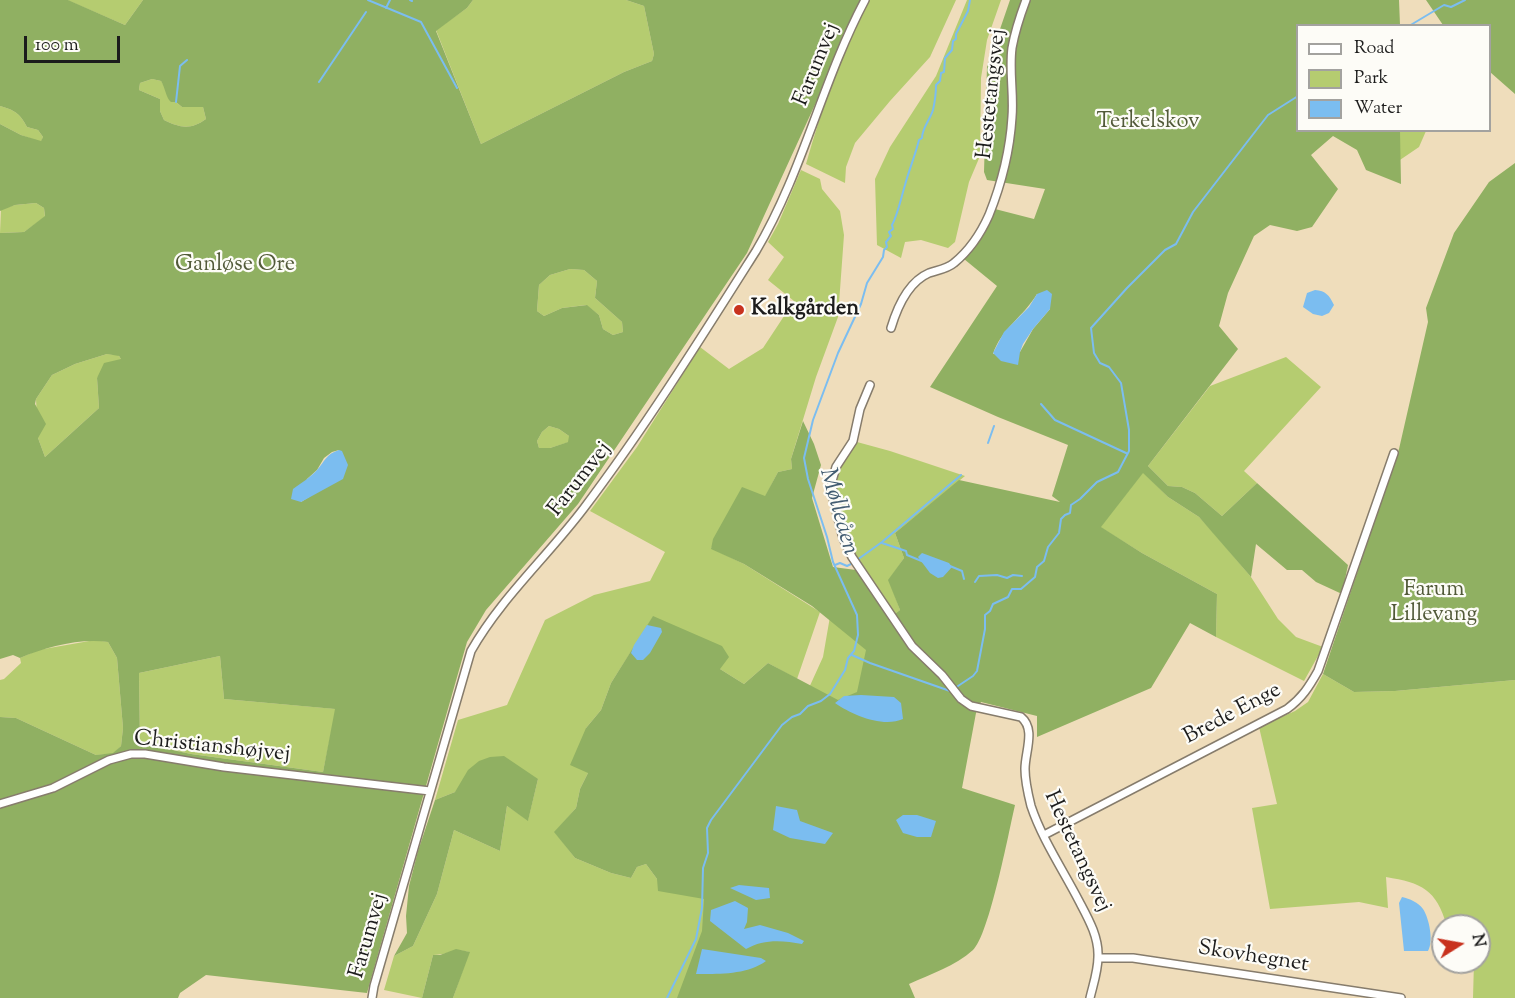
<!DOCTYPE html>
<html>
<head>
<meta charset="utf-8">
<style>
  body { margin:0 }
  #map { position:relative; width:1515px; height:998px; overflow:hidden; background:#efddbb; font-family:"Sorts Mill Goudy",serif }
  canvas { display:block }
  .legend { position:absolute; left:1296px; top:24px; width:195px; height:108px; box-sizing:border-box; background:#fdfcf7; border:2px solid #a3a29f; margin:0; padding:8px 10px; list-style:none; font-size:18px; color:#1c1c1c }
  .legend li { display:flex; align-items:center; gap:12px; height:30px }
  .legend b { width:30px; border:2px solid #a3a29f }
  .north { position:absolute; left:1431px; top:914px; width:60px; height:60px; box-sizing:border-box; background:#fdfcf7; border:2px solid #a3a29f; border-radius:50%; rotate:79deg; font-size:16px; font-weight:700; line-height:24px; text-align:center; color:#1c1c1c }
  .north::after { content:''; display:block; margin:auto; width:21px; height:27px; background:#c8321e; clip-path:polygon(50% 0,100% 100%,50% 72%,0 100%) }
  .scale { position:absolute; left:24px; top:36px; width:96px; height:27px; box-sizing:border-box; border:3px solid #1c1c1c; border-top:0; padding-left:8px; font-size:18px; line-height:21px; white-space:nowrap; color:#1c1c1c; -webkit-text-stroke:4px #fdfcf7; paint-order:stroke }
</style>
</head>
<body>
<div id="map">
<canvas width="1515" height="998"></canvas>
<ul class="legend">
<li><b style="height:8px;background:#fff"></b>Road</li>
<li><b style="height:16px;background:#b5cc70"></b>Park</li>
<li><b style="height:16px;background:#7bbdf0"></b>Water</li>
</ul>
<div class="north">N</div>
<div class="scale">100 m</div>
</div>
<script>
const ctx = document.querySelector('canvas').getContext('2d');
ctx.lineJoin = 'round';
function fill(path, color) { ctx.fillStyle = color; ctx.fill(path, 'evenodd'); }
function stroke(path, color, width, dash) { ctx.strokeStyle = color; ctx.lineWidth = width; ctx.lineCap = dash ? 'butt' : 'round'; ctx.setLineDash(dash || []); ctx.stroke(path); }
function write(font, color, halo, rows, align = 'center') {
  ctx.font = font + ' "Sorts Mill Goudy",serif'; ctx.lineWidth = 4.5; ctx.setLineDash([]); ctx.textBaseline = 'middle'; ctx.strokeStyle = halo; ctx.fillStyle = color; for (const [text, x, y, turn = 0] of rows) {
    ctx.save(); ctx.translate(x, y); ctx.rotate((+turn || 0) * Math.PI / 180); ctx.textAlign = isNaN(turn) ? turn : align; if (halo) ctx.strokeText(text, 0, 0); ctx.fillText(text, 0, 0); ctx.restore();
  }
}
fill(new Path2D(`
  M67 0H143L125 25Z
  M473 0H626L644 6 654 54 652 61 624 72 481 144 436 30 467 8Z
  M869 0H956L930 57 890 101 855 143 846 167 845 183 806 164C822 108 841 51 869 0Z
  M967 0H1001L987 40 981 78 980 156 969 182 955 242 948 248 921 240 905 242 901 258 877 245 875 179 890 147 936 76Z
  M152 79 161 81 176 102 182 107H203L206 119C191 130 180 128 164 120L160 111V99L139 90 140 83Z
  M0 106C14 110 20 113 27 127L38 130 43 137 41 142 21 135 0 124Z
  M1341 131H1426L1419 147 1397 162Z
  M801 170 820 179 822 189 840 211 844 235 838 317 816 377 791 459 792 469 778 472 765 497 711 548 744 564 820 612 797 679 768 663 744 684 720 669 653 617 611 683 601 710 586 728 588 773 580 789 576 808 555 832 575 858 611 873 631 878 637 867 646 864 657 879 808 690 823 657 836 582 960 688 839 998H453L469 952C454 948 448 955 433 955L422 998 384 990 394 956 413 946 437 894 454 830 500 851 507 806 528 820 538 779 455 792 435 800 458 720 507 705 545 620 594 595 650 581 665 552 590 511 637 447 700 347 729 369 763 348 794 301 768 280 784 257 768 242 778 224Z
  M36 203 44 208 45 217 24 232 0 233 1 209 15 205Z
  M570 269 584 270 597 281 595 298 622 322 623 332 613 335 603 329 599 315 586 305 562 308 544 316 537 311 539 285 550 275Z
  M107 354 118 355 122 360 97 378 99 408 45 457 38 438 36 399 52 375 75 364Z
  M1286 357 1321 387 1244 471 1257 483 1222 516 1195 493 1182 487 1168 486 1148 466 1210 386Z
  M549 426 559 429 569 436V442L550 448H539L537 441 542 432Z
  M857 442 890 451 965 476 895 533 904 558 889 580 900 610 894 615 853 552 844 533 834 493 837 471Z
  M1143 472 1168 497 1199 517 1212 531 1251 577 1278 619 1296 637 1323 647 1304 681 1216 637 1217 594 1142 553 1100 527Z
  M95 640 108 642 117 658 123 728 121 746 113 754 96 755 16 718 0 717V680L4 679 21 663 20 658 38 650Z
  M220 656 224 699 336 709 323 772 191 754 140 743 139 673Z
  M1323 674 1354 692 1395 691 1515 680V998H1473L1474 962H1479V926H1447C1436 889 1422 883 1386 877L1388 908 1359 902 1270 909 1252 808 1277 804 1259 727 1295 711 1308 702Z`), '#b5cc70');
fill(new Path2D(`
  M0 0H68L125 25 143 0H473L467 8 436 31 481 144 624 72 652 61 654 54 644 6 626 0H861L824 85 747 253 578 504 486 610 467 642 367 993 206 975 180 993 178 998H0V717L16 718 96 755 113 753 121 746 123 728 117 658 108 642C80 638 46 647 20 658L13 655 0 659V233L24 232 45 216 44 208 36 203 15 205 0 211V124L21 135 41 141 43 137 38 130 27 127C20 113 14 110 0 106ZM152 79 161 81C165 87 166 98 171 102H176L182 107H203L206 119C191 130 180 128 164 120L160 111V99L139 90 140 83ZM570 269 584 270 597 281 595 298 622 322 623 332 613 335 603 329 599 315 587 305 562 308 544 316 537 311 539 285 550 275ZM107 354 119 356 121 359 104 363 97 378 99 408 45 457 38 438 46 424 35 404 36 399 52 375 75 364ZM549 426 559 429 569 436 568 442 550 448H539L537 441 542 432ZM339 450 309 497 301 502 307 479 317 470 324 458 332 452ZM220 656 224 699 335 709 323 772 191 754 140 743 139 673Z
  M1010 0H1399L1400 25 1298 26V130L1400 131 1401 184 1366 170 1357 150 1333 136 1311 155 1338 189 1312 227 1297 231 1270 225 1254 236 1228 293 1219 326 1238 349 1148 466 1168 486 1182 487 1195 493 1222 516 1257 483 1348 565 1342 594 1316 582 1302 570H1287L1256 544 1251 577 1199 517 1168 497 1143 473 1101 527 1142 553 1217 594 1216 637 1190 623 1151 688 1037 737V716L981 702 976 713 962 788 1015 805C1009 831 989 936 973 950 955 966 931 974 909 984L915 998H677L702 931 704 899 658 891 657 879 646 864 637 867 631 878 611 873 575 858 554 832 576 808 580 789 588 773 570 765 586 728 601 710 611 683 653 616 722 646 729 657 720 669 744 684 768 663 838 700 857 692 866 650 812 606 744 564 711 549 713 539 742 487 765 496 778 472 792 469 791 459 803 421 814 444 821 465 812 498 833 567 856 570 891 617 900 610 888 580 904 558 895 533 959 480 1060 502 1052 496 1068 445 998 417 930 387 997 286 964 259 983 235 995 209 1034 219 1045 189 987 180 984 172 987 67ZM1037 294 1050 309 1033 329 1020 352 993 354C1001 329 1024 316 1037 294Z
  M1426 0H1515V94L1490 72V26L1443 25Z
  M1515 163V680L1395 691 1354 692 1323 674 1399 449 1428 322 1426 308 1454 233 1489 182Z
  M504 756 538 779 528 821 507 806 500 851 454 830 437 894 413 946 394 956 407 933 406 916 409 886 418 851 435 800 455 792 468 770 479 761 490 757Z
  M456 949 470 952 453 998H422L433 955H440Z`), '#90b062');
fill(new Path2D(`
  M1047 290 1052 294 1050 309 1033 329 1023 344 1020 352 1018 365 1001 361 993 353 1004 332 1029 307 1037 294Z
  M1315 290C1326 291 1329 295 1334 305L1329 313 1322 316 1313 314 1303 307 1307 293Z
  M339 450 342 451 348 465 343 479 301 502 291 499 293 489C301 483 311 477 317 470 325 461 326 454 339 450Z
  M922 553 949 563 952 567 943 577 938 578 930 573 918 557Z
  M647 625 661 628 662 632 650 653 643 660H637L631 653 634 645Z
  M861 695 894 697 901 703 903 719C883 728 852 715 835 703L844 696Z
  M776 806 797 810 800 821 833 833 825 844 790 838 773 830Z
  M903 815H917L936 821 931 837H917L903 833 896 820Z
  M739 885 769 888 770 898 756 900 730 888Z
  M1402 897C1410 899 1418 902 1423 909 1429 918 1434 941 1428 951H1404L1399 903Z
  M735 901 748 908 747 922 744 929 760 925 788 933 804 941 802 944C782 940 763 939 746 949L710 921 711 910Z
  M702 949 761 958 766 961C747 975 718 974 696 974Z`), '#7bbdf0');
stroke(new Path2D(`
  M368 0 421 22 457 88
  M410 0 412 1
  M386 8 390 0
  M1409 26 1444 5 1451 7 1465 0
  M319 82 366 12
  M176 102 180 66 187 60
  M1041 404 1055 420 1126 453
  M988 443 994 426
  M882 543 906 551 907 555 924 562
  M857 560 882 542 961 475
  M835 565 840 563 847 566 851 564
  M950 566 962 571 964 579
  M975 582 979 576 997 575 1007 578 1013 575 1022 576
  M852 655 870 663 950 691
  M955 688 973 676 977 671 985 629V615L990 611 993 604 1008 597 1012 589H1021L1035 577 1037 567 1044 561 1048 547 1059 533 1061 519 1065 515 1070 513 1071 505 1080 499 1097 482 1118 472 1129 451V430L1121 383 1109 367 1100 363 1094 353 1091 328 1127 288 1165 250 1176 244 1193 212 1268 115 1298 96
  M667 998 696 939 702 908 703 868 708 853 707 828 711 820 782 725 792 717 800 714 808 706 821 701 830 694 845 670 848 658 854 651 858 635 857 615 833 562 827 537 808 479 804 458 813 420 838 353 861 304 867 283 883 257 884 250 887 247 886 242 891 236 889 232 893 229 892 225C898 214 901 198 905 185 909 170 915 156 919 140L922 138C922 128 930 120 933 110 935 101 936 94 936 85L940 81 941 73 944 72 945 58 952 50 953 41 956 39V34L968 11 970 0`), '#7bbdf0', 2);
const minor = new Path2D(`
  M891 328C897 308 908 282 929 273 938 270 947 269 954 263 970 250 981 233 989 215 1001 185 1010 150 1012 117 1014 94 1009 71 1012 48 1015 31 1020 16 1026 0
  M870 385 860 409 853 441 836 467 832 481 833 498 843 538 852 557 912 646 942 675 961 699 971 706 1021 717C1036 729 1025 752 1025 769 1025 781 1028 794 1031 806 1042 839 1063 870 1079 901 1088 918 1099 937 1098 957 1098 971 1093 985 1090 998
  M0 804 53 788 109 760 131 754H145L224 767 430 791
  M1044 835 1287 709C1302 698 1309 687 1318 671L1394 453
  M1099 958H1133L1401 998
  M372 998 374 986 471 651C501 598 547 557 584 508 646 426 701 338 756 251 803 172 822 81 865 0`);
stroke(minor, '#867c6c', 10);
stroke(minor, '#fff', 7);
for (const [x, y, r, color] of [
  [739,310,6,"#c8321e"]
]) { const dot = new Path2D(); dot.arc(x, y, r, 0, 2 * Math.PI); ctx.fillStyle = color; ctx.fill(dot); stroke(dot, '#fdfcf7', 2); }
write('22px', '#1c1c1c', '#fdfcf7', [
  ["Farumvej",818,65,-68],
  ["Hestetangsvej",993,94,-84],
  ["Farumvej",581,480,-52],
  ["Brede Enge",1233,715,-28],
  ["Christianshøjvej",212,748,6],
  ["Hestetangsvej",1076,852,65],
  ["Farumvej",370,936,-74],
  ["Skovhegnet",1253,958,9]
]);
write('22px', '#525a39', '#fdfcf7', [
  ["Terkelskov",1148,123],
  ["Ganløse Ore",235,266],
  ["Farum",1434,591],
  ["Lillevang",1434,616]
]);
write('bold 22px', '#1c1c1c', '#fdfcf7', [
  ["Kalkgården",751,310]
], 'left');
write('italic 24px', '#425c71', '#fdfcf7', [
  ["Mølleåen",837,512,74]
]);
</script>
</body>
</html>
